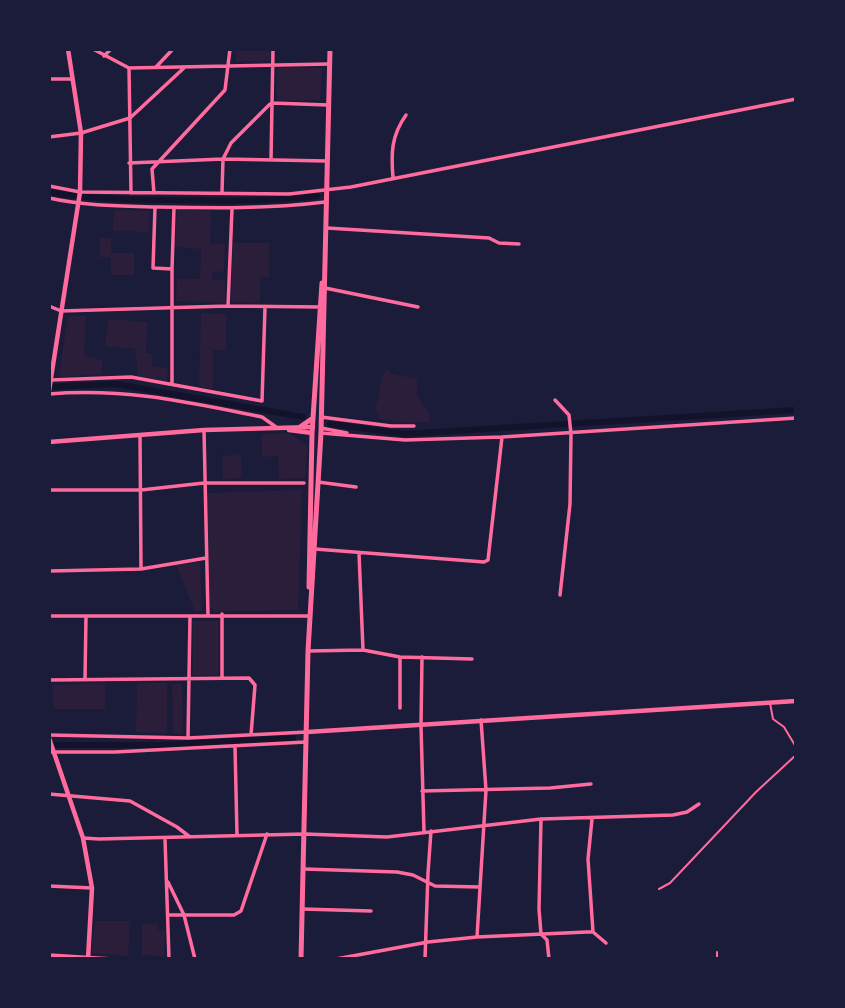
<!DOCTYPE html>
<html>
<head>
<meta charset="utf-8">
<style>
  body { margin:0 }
  #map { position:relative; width:845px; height:1008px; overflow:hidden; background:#1b1b3a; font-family:"Work Sans",sans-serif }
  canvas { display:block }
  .frame { position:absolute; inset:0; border:51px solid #1b1b3a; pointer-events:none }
</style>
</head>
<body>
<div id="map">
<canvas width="845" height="1008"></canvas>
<div class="frame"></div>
</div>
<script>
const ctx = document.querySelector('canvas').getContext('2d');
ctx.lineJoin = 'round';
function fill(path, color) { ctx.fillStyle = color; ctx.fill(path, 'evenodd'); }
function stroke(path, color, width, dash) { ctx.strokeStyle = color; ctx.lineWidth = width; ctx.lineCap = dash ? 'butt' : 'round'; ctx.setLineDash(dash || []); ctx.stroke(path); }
fill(new Path2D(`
  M235 49H271L270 61 236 62Z
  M277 68H322L320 100H277Z
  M114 210 150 211 149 232 113 231Z
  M177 210 211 211 210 243 225 244 224 272 213 271 212 279 225 280V303L176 301 177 278 200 279 201 249 175 247Z
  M100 238H111V253H134V275H111V257H100Z
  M233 243H269V277H260V303L231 302Z
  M201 313 226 314V350H213V389L199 387Z
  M68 316H86L84 356 102 360V374L63 377 59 374Z
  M108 319 147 322 146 353 152 354V366L168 368 167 381 138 376 135 349 105 346Z
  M386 369 393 374 417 379V396L429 413V422L409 423 379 419 375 407C381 394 379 382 386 369Z
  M290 433 308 447 305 478 279 479 278 456 262 457V434Z
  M241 455 242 478 223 479 222 456Z
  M302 490 298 610 215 612 210 607 207 493Z
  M200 562 202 611H195L176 565Z
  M193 621H218V675H193Z
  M105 683V709H54L52 685Z
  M137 683H167V733L136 732Z
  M172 684H182L183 733H173Z
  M95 921H130L128 956 92 953Z
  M142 924H157L158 930 165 931 164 956 142 955Z`), '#2a1e3b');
stroke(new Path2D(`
  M49 192C88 199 127 200 167 200 217 201 267 202 317 196
  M49 387 116 384 303 417
  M330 424 404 434 796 410
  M49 745H160L293 738`), '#12122b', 6);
stroke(new Path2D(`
  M770 703 773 719 784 727 796 747
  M659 889 670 883 756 792 796 755
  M717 952V959`), '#ff6b9d', 2);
stroke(new Path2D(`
  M93 49 129 68 329 64
  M104 56 111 49
  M156 67 173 49
  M129 68 131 193
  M49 79H72
  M49 137 81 133 130 118 185 67
  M271 159 273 49
  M129 163 223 159 327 161
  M393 178C391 154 391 136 406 115
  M49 186 80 192 289 194 351 187 796 99
  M222 192 223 159 231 143 269 105 272 103 328 105
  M154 193 152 169 225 90 230 49
  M49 198C85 206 120 206 157 207 214 208 269 209 325 202
  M155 207 153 268 172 269V383
  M327 228 489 238 499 243 519 244
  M172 269 174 207
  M325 288 418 307
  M49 306 61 311 228 306 322 307
  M228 306 232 209
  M51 380 131 377 262 401 265 307
  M49 394C127 388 187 402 262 417L276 427
  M555 400 569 415 571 434 570 504 560 595
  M321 417 391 426H414
  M321 428 347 433
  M204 430 208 615
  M321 433 405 440 502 437 796 418
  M140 435 141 569
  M318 482 356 487
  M49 490H141L204 483H304
  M315 549 484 562 488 560 502 437
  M359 553 363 650
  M49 571 141 569 206 558
  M49 616H309
  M308 651 363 650 400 657 472 659
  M422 657 421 726 424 832
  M222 678V614
  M85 679 86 616
  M49 680 249 678 255 685 251 735
  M400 708V657
  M49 735 188 738 307 732
  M188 738 190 616
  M235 747 237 835
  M49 752H115L306 742
  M422 791 550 788 591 784
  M49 794 130 801 177 827 190 837
  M541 819 539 909 541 934 547 940 549 959
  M592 819 588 859 593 932
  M83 838 99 839 305 834 387 837 541 819 673 815 687 812 699 804
  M165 839 169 959
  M304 869 397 872 413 875 435 886 480 887
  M168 882 184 915 195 959
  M49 886 92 888
  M302 909 371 911
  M169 915H234L241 911 267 834
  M477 937 486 790 481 720
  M49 955 113 959
  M336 959 428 942 477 937 587 932H593L606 943
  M425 959 428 873 431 831`), '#ff6b9d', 3.5);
stroke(new Path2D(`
  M49 391 80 192 81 133 68 49
  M289 430 312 433
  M49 442 204 430 313 427
  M307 732 796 701
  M49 738 83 838 92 888 88 959`), '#ff6b9d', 4.5);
stroke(new Path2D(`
  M300 427 313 418
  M309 587 312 433 322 283
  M301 959 308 651 321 433 330 49`), '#ff6b9d', 5);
</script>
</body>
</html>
